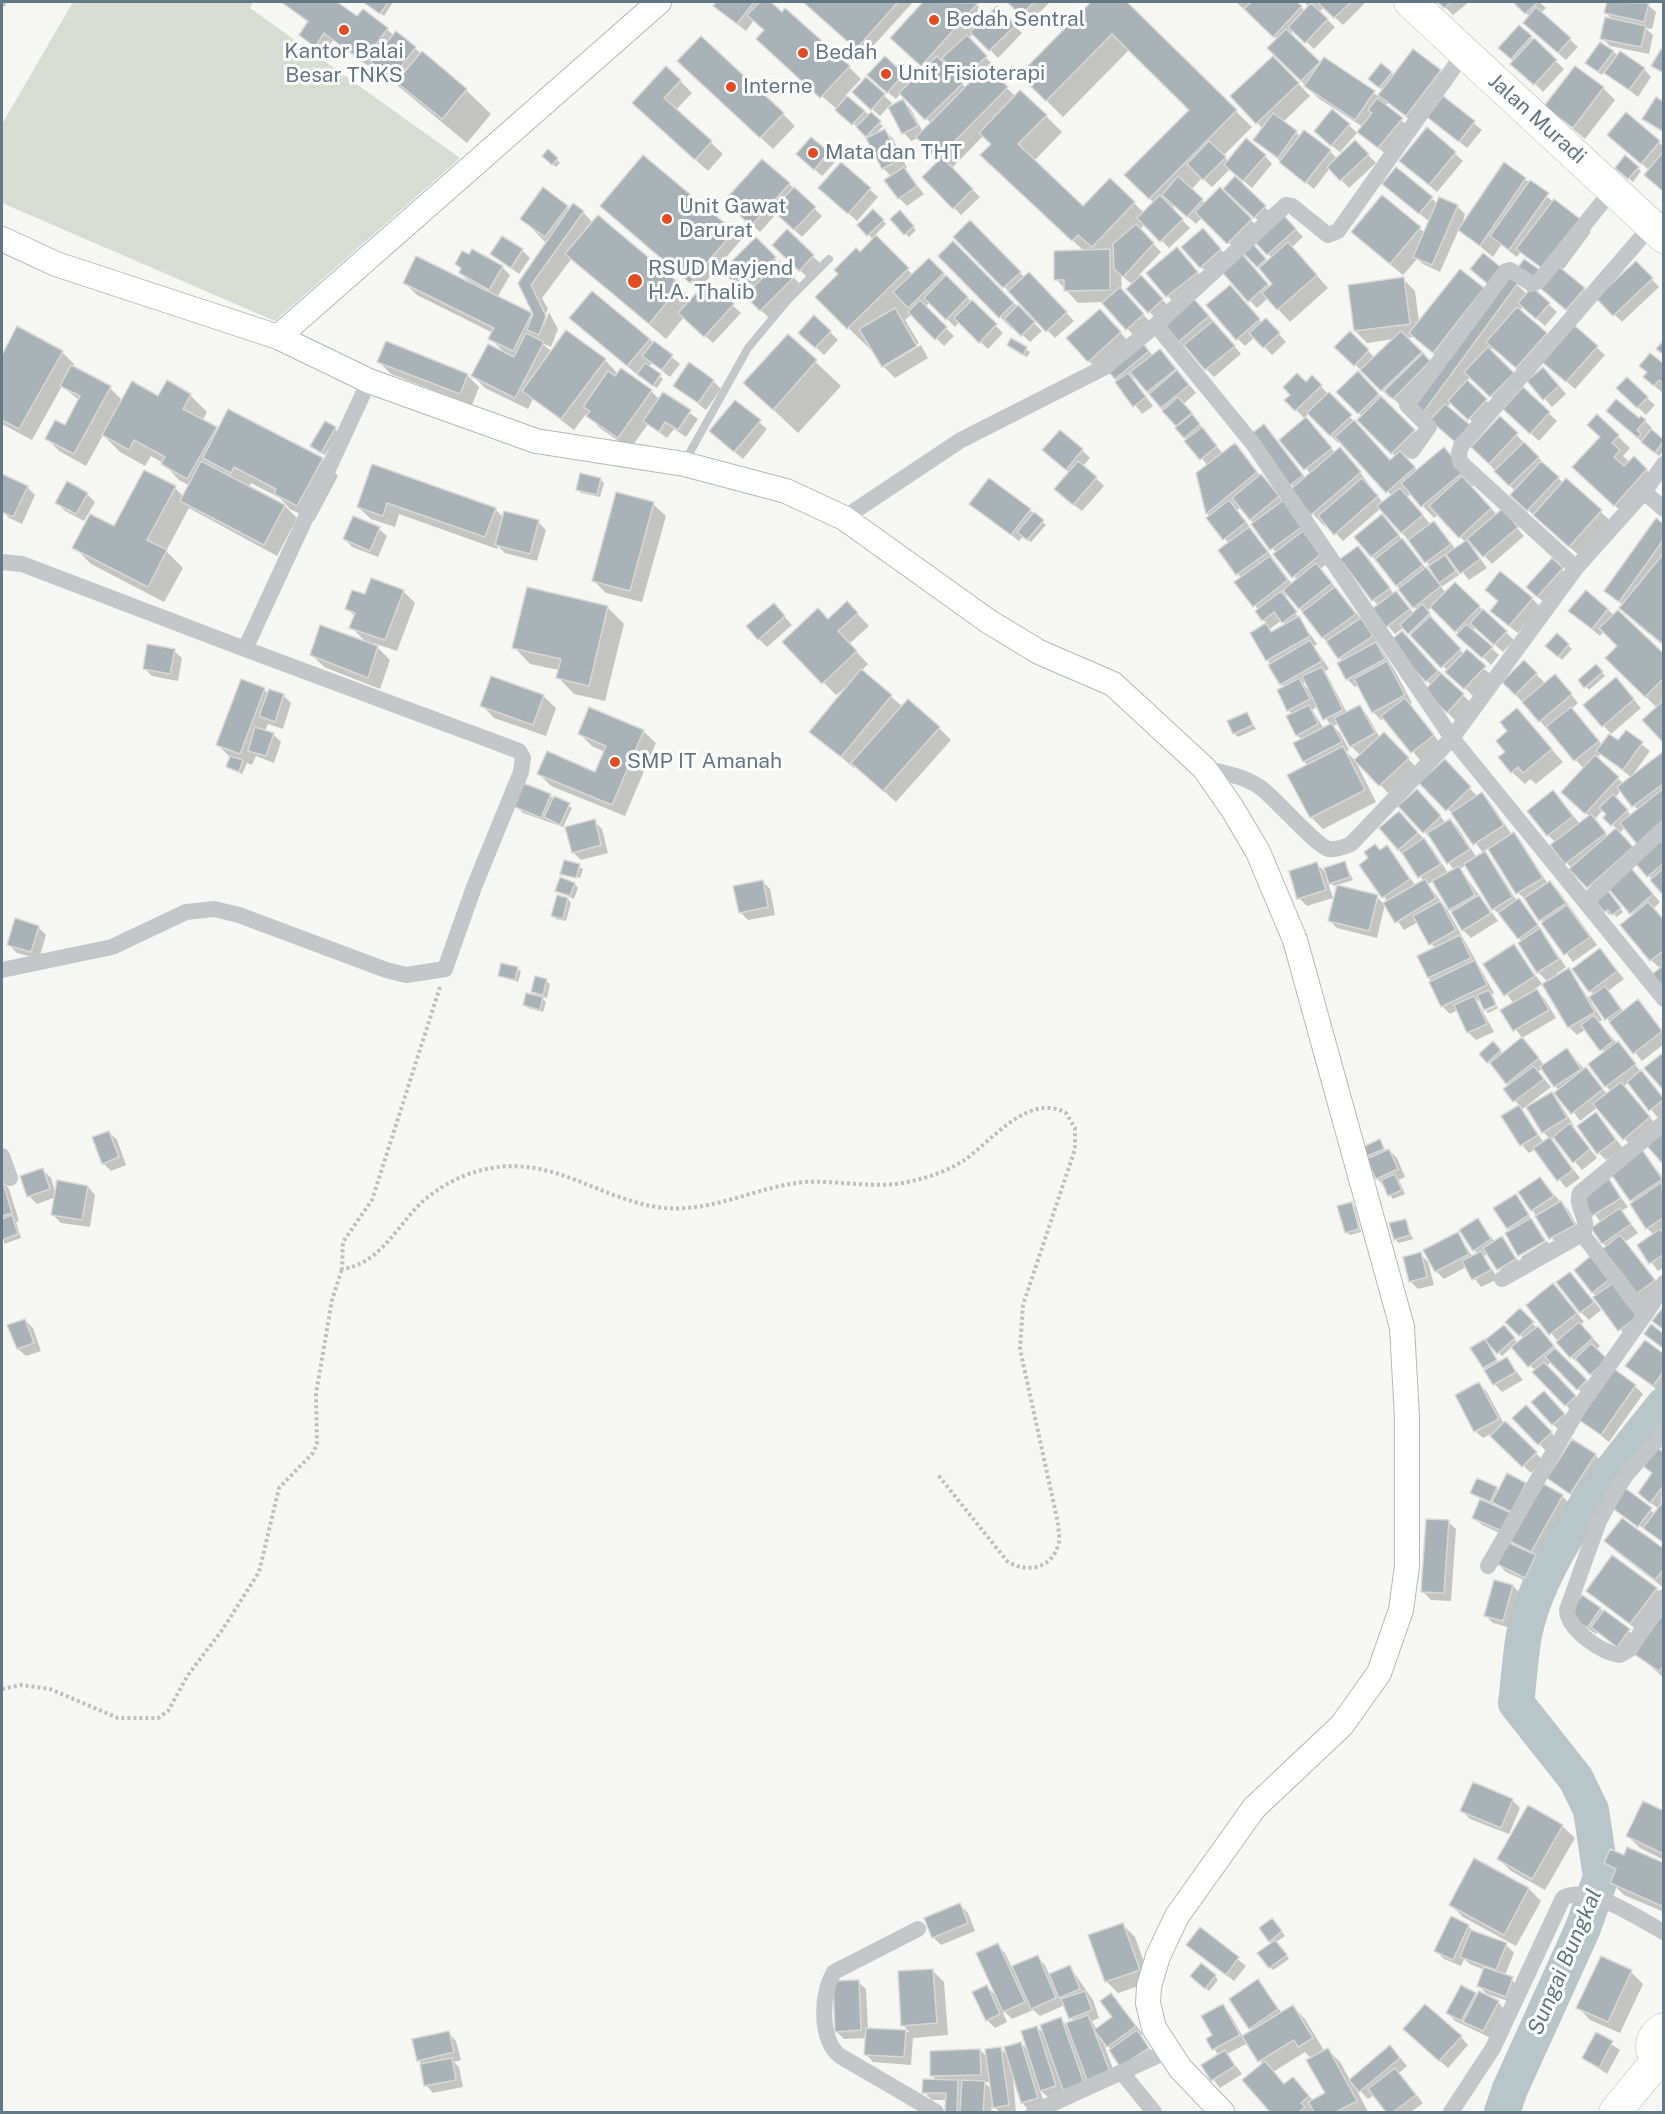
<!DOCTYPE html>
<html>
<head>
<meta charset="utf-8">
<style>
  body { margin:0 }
  #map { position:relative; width:1665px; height:2114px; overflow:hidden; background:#f6f6f2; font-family:"Public Sans",sans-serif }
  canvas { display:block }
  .frame { position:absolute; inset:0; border:3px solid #647784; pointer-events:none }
</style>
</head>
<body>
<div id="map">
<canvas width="1665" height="2114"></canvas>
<div class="frame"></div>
</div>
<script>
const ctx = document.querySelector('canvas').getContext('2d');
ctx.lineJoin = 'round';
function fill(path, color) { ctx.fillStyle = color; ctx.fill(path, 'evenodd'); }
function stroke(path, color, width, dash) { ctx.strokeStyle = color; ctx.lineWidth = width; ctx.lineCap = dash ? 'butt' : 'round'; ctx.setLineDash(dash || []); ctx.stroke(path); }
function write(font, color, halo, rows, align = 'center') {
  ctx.font = font + ' "Public Sans",sans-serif'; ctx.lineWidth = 6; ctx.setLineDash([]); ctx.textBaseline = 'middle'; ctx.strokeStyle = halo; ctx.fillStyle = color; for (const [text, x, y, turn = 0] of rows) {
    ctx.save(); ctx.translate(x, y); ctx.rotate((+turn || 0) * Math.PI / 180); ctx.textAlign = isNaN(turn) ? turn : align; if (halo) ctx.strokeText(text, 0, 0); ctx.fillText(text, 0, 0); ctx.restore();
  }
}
fill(new Path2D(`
  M73 2H253L250 8 460 158 275 321 2 203V124Z`), '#d7ddd3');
fill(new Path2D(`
  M281 2H335L358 18 387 29 394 36 396 33 466 90 491 114 467 143 398 86 375 63 371 68 333 40 324 54 301 35 309 23Z
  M365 2H393L384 16Z
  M718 2H768L849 67 861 79 845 96 883 126 873 136 885 131 893 139 907 168 904 169 924 194 907 206 899 198 892 177 883 168 870 138 770 51 766 31 754 20 746 31 715 6Z
  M804 2H913L865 55Z
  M925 2H974L988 16 997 8 1022 33 998 58 974 33 968 39 993 65 988 70 1016 97 1046 116 1062 132 1034 161 1083 208 1134 203 1144 213 1154 203 1127 175 1191 110 1129 50 1063 117 1021 75 1093 2H1125L1252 127 1223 156 1228 161 1265 156 1272 164 1252 188 1230 169 1212 187 1202 178 1191 190 1206 204 1220 189 1259 228 1236 250 1202 217 1196 224 1175 205 1171 209 1190 228 1169 248 1145 224 1140 230 1161 252 1139 275 1170 308 1157 320 1128 289 1133 285 1121 275 1122 291 1151 323 1135 337 1103 302 1078 303 1056 279 1084 251 999 171 993 144 984 135 951 169 980 197 961 215 924 177 941 160 918 138 911 141 904 133 890 107 903 100 910 108 923 132 932 124 901 93 896 99 877 83 885 58 911 83 926 69 892 38ZM948 62 970 84 966 88 944 66Z
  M1009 2H1050L1030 22Z
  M1236 2H1295L1305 11 1309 7 1304 2H1366L1343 25 1324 7 1319 12 1335 27 1314 49 1294 30 1290 35 1320 65 1324 59 1378 96 1383 90 1373 83 1381 65 1394 75 1413 51 1453 83 1442 97 1482 130 1467 148 1428 116 1419 127 1388 103 1385 106 1409 127 1387 155 1367 139 1363 127 1318 98 1269 48 1278 40Z
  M1440 2H1469L1453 15Z
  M1515 2H1539L1546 8 1541 13 1578 47 1566 60 1533 31 1530 17Z
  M1608 2 1648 5 1656 12 1652 29 1645 28 1653 35 1649 54 1610 46 1602 38 1614 21 1606 13Z
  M1519 27 1564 69 1543 92 1500 48Z
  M1613 52 1644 69 1651 77 1638 97 1604 71 1602 75 1590 66Z
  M1285 70 1310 96 1283 122 1300 136 1330 151 1337 159 1355 142 1376 163 1349 188 1330 168 1314 189 1255 140 1263 129 1232 96Z
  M691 73 783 114 795 126 773 149Z
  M866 79 892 103 880 116 862 100Z
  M680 81 692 93 676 110 723 154 708 171 647 115Z
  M1603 88 1615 100 1585 139 1546 106Z
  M1664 104V133L1644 119Z
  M1626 114 1664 147V192L1646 175 1649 170 1616 142Z
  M1349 125 1357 133 1340 152 1323 139Z
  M1427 129 1463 161 1437 192 1409 168Z
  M812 139 836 161 822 176 806 162Z
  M548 152 560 163 556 167 544 156Z
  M841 164 878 197 857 221 828 195Z
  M1638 168 1641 171 1633 182 1620 171Z
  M1396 169 1438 204 1457 206 1465 214 1461 229 1525 179 1591 232 1562 271 1592 297 1575 317 1541 287 1550 276 1521 251 1517 257 1501 245 1493 257 1459 229 1440 272 1423 264 1417 259 1403 275 1365 244 1382 197 1425 233 1430 222 1392 192Z
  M1236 179 1273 215 1263 225 1225 189Z
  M789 184 822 216 802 237 777 213 760 232 734 209Z
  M544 190 570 210 583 212 593 223 598 217 693 299 700 290 602 206 733 232 741 240 706 281 741 313 713 343 684 317 666 339 572 258 542 298 548 309 542 323 544 325 549 312 558 329 551 347 542 343 552 352 605 360 618 374 651 391 660 400 664 394 698 419 686 437 674 429 667 438 648 424 630 449 600 428 586 414 574 430 533 399 528 409 485 388 473 376 505 353 490 338 493 333 417 295 405 283 473 285 460 273 462 270 457 264 502 267 510 275 497 298 533 316 534 313 520 283 547 244 522 218Z
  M873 211 886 224 874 236 913 275 929 260 1003 333 988 349 959 322 955 327 930 302 925 307 954 336 944 346 912 314 905 320 919 343 884 363V367L921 345 928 358 895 378 883 366 874 351 873 352 817 297 874 240 859 225Z
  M900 212 916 230 909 237 892 219Z
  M970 222 1025 278 1029 274 1074 321 1055 338 955 237Z
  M1289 222 1303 237 1292 247 1328 288 1290 322 1268 298 1257 308 1249 300 1250 264 1270 287 1274 284 1245 253 1253 246 1268 262 1272 258 1254 239Z
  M787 232 821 264 808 278 774 245Z
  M1210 238 1228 258 1209 274 1201 267Z
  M756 240 801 285 769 318 747 296 755 288 746 279 740 287 724 271Z
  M953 243 1042 331 1030 342 1014 327 1012 329 940 256Z
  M522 250 530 258 519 274 492 254Z
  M1484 255 1527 294 1532 289 1557 312 1545 326 1523 306 1519 311 1558 346 1574 327 1605 355 1575 389 1544 362 1533 374 1551 376 1566 394 1552 407 1529 380 1493 347 1490 351 1521 381 1499 404 1471 376 1466 382 1494 408 1477 426 1451 402 1436 424 1401 406 1391 396 1390 398 1337 347 1350 333 1375 358 1394 339 1367 343 1355 331 1403 279 1415 291 1419 322 1492 298ZM1414 337 1445 363 1438 371 1406 338Z
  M1185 257 1204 280 1175 304 1148 273Z
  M1636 263 1659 287 1622 322 1598 298Z
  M592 293 680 364 670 377 652 363 649 367 663 379 657 388 640 377 571 318Z
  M1238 295 1262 323 1266 320 1286 342 1272 355 1255 337 1245 346 1237 338Z
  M1202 308 1241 354 1214 377 1179 341Z
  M1107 318 1128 341 1097 369 1089 361Z
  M18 328 62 352 74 364 72 367 110 388 123 401 190 395 207 412 202 421 218 431 322 459 338 476 314 521 290 509 280 498 251 483 249 487 286 507 297 518 277 556 189 508 166 551 183 568 164 602 91 564 74 547 115 528 175 488 184 497 190 486 179 480 163 463 151 456 145 466 120 452 103 435 86 466 59 451 47 438 65 427 80 401 62 386 32 440 2 424V358Z
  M830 332 838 340 824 355 808 340Z
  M788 336 841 386 798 433 745 383Z
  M1012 340 1030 352 1027 357 1012 348Z
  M1148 350 1153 356 1168 359 1196 393 1183 404 1223 454 1234 445 1283 502 1328 563 1320 569 1368 627 1395 671 1412 703 1409 705 1441 744 1420 760 1385 718 1381 720 1373 712 1359 685 1355 687 1347 679 1343 662 1288 594 1284 597 1317 644 1314 646 1329 669 1325 671 1347 713 1360 707 1367 715 1380 738 1384 734 1416 767 1388 793 1357 760 1365 750 1359 754 1351 746 1339 724 1333 726 1340 733 1349 750 1346 752 1355 760 1376 802 1323 829 1311 817 1308 766 1304 761 1302 740 1297 735 1293 715 1288 710 1284 688 1252 633 1267 624 1257 612 1258 610 1242 579 1220 551 1229 544 1207 513 1208 466 1135 376 1132 379 1153 406 1142 414 1108 369ZM1241 507 1297 580 1292 584 1237 510ZM1282 620 1286 625 1273 633 1270 629ZM1306 682 1310 692 1303 684ZM1318 706 1331 726 1324 729 1312 710Z
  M379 362 467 375 479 387 472 405 391 374Z
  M1664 366V392L1663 393 1653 385Z
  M1358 374 1422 438 1403 457 1418 471 1444 449 1475 484 1471 487 1497 515 1509 519 1524 536 1492 564 1475 546 1473 548 1487 568 1469 580 1451 557 1448 559 1459 575 1441 587 1446 593 1455 584 1514 640 1503 652 1476 627 1472 631 1499 655 1491 665 1432 607 1427 611 1432 617 1430 619 1464 654 1492 675 1473 696 1404 627 1395 634 1374 609 1379 606 1373 600 1365 556 1394 594 1404 601 1414 614 1417 610 1356 537 1389 524 1438 583 1440 582 1430 566 1381 508 1343 541 1327 524 1324 526 1292 491 1294 489 1271 434 1306 479 1311 474 1281 440 1314 427 1335 453 1352 462 1383 503 1392 496 1340 441 1338 443 1309 413 1304 418 1286 400 1312 377 1391 461 1396 457 1359 420 1362 416 1339 392ZM1411 493 1434 518 1439 514 1466 543 1456 550 1442 531 1434 523 1431 525 1407 497Z
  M713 381 721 389 706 410 675 386Z
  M1523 389 1557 421 1539 441 1513 417Z
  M1626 396 1647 398 1655 405 1646 415Z
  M736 402 767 429 743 459 719 439Z
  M1597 416 1630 448 1623 456 1630 462 1634 458 1659 482 1627 517 1586 479 1601 437Z
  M1500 418 1563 483 1566 481 1613 523 1582 558 1520 503 1515 491 1473 447Z
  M1615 419 1645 421 1652 428 1650 431 1664 442V450L1659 456Z
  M335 429 338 432 325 455 316 450Z
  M1082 450 1090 458 1083 466 1104 486 1082 511 1064 497 1070 473 1052 458Z
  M373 466 495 509 504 518 538 522 546 530 537 561 505 553 498 546 497 549 399 514 395 527 371 519 358 507Z
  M2 476 27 487 35 495 22 524 9 518 2 511Z
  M600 479 604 483 600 497 581 493 578 490Z
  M87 494 95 502 84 521 65 511 57 503Z
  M653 504 666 516 642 602 606 593 594 581Z
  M971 504 1030 510 1046 525 1031 542 1023 536 1019 541Z
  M1664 525V646L1637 624 1621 608 1623 605 1606 591Z
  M379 529 387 536 378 557 352 547 345 539Z
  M1552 560 1570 577 1546 604 1535 595Z
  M403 591 415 603 397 651 373 643 390 660 380 689 324 667 312 655 368 644 351 627 355 617 347 608 366 596Z
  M1586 592 1664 656V740L1644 720 1657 708 1607 658 1619 646 1604 631 1600 636 1570 611Z
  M1532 599 1540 606 1518 633 1500 619Z
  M847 603 869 626 849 644 868 664 861 671 903 707 939 728 951 740 896 802 856 766 854 768 812 732 850 684 836 695 784 642 828 621Z
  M607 607 624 624 605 701 574 694 558 677 559 670 530 664 514 647Z
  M781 613 792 625 767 647 759 639Z
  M1557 635 1572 649 1562 660 1548 646Z
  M1409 641 1471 703 1455 720 1426 691 1431 685 1392 642Z
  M174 651 182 658 178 681 152 676 145 669Z
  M1524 662 1545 683H1562L1578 703 1571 709 1602 745 1618 742 1626 732 1650 751 1631 777 1601 754 1596 758 1624 784 1664 753V893L1635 860 1609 883 1638 877 1660 902 1653 909 1664 921V988L1661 969 1651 960 1634 915 1607 885 1596 895 1567 863 1552 845 1556 843 1548 835 1553 792 1580 824 1590 817 1571 800 1584 769 1504 682ZM1621 790 1638 810 1632 816 1615 798ZM1603 810 1608 814 1605 818 1617 829 1608 837 1594 820ZM1625 827 1638 843 1639 855 1619 834Z
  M1596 666 1605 676 1589 690 1580 680Z
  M1623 687 1641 708 1611 734 1585 705Z
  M264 690 269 694 283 695 291 703 283 729 268 724 265 731 273 734 281 742 274 763 256 756 252 765 247 763 242 774 228 766 230 757 218 745Z
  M543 696 556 708 546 736 494 718 482 705Z
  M1517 710 1563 762 1536 784 1530 779 1525 784 1512 772 1507 752 1509 731Z
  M1247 714 1256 729 1238 737 1234 733Z
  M643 731 656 743 625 816 551 786 539 774H596L605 752 592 746 580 734Z
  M1444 761 1478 797 1482 794 1490 802 1512 835 1521 842 1548 884 1550 882 1558 890 1597 945 1573 962 1527 900 1518 893 1489 848 1483 852 1492 861 1517 901 1526 908 1566 967 1556 974 1557 976 1568 969 1589 999 1594 995 1590 991 1600 950 1624 979 1608 991 1624 1012 1638 1001 1664 1033V1044L1642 1061 1593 1001 1591 1002 1602 1020 1599 1022 1664 1099V1114L1658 1118 1629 1082 1624 1086 1657 1126 1631 1146 1598 1107 1580 1121 1543 1068 1538 1072 1551 1087 1521 1110 1544 1143 1550 1139 1543 1132 1551 1094 1559 1102 1574 1126 1572 1127 1597 1158 1582 1170 1555 1137 1551 1140 1580 1178 1566 1188 1536 1149 1529 1153 1522 1145 1503 1117 1520 1106 1505 1090 1510 1086 1481 1054 1493 1043 1503 1054 1530 1047 1544 1065 1567 1050 1608 1095 1612 1092 1606 1086 1605 1053 1586 1029 1577 1035 1569 1027 1548 982 1538 972 1522 942 1503 916 1493 909 1466 865 1460 869 1498 921 1471 938 1463 930 1434 881 1428 884 1448 911 1494 993 1492 994 1496 1003 1484 1008 1480 1000 1477 1001 1494 1032 1476 1040 1468 1032 1458 1010 1450 1014 1442 1006 1419 956 1435 949 1418 922 1404 930 1385 904 1377 938 1337 928 1329 920 1377 897 1384 904 1388 902 1361 865 1387 847 1416 886 1424 881 1381 828 1407 820 1432 848 1448 873 1454 870 1424 831 1425 799 1446 823 1450 820 1458 828 1477 858 1484 854 1456 817 1422 783Z
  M550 796 572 808 563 827 523 813 515 805Z
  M594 821 602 829 608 853 581 860 573 852Z
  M565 862 583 869 580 878 562 873Z
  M1345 863 1353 880 1334 886 1327 880 1333 898 1307 906 1299 898 1317 864 1327 874Z
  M762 881 770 889 775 915 748 920 740 912Z
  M575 884 578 888 574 899 556 890Z
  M1611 897 1623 912 1617 917 1612 912 1609 915 1598 901Z
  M568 899 571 903 566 921 556 919 553 915Z
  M38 927 46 935 39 959 17 953 9 945Z
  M1514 946 1542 984 1535 989 1544 998 1556 1018 1522 1038 1503 1011 1514 1004 1485 964Z
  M517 968 521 972 518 982 499 975Z
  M546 981 550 984 547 998 540 996 546 1002 543 1012 528 1008 524 1005 538 997 533 992Z
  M1497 1006 1498 1008 1488 1013 1486 1011Z
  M1596 1114 1623 1148 1606 1160 1599 1153Z
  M109 1132 117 1140 126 1165 111 1171 103 1163Z
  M1379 1141 1386 1152 1389 1150 1397 1158 1405 1177 1399 1180 1405 1194 1393 1199 1377 1178 1365 1148Z
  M1641 1150 1664 1179V1230L1661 1232 1664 1234V1267L1658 1271 1639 1246 1654 1235 1647 1228 1632 1200Z
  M43 1170 51 1178 56 1195 88 1187 95 1195 90 1227 61 1223 53 1215 56 1197 37 1204 29 1196Z
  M1540 1179 1569 1211 1581 1233 1558 1246 1520 1193Z
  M2 1181 9 1189 19 1221 16 1222 21 1238 4 1244Z
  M1609 1181 1628 1207 1621 1211 1638 1233 1625 1242 1662 1288 1644 1302 1603 1243 1601 1223 1583 1197Z
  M1515 1196 1545 1239 1519 1255 1507 1234 1511 1231 1508 1228Z
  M1351 1204 1355 1207 1361 1232 1350 1235 1346 1232Z
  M1477 1220 1495 1242 1502 1238 1509 1246 1522 1267 1506 1277 1488 1253 1484 1256 1498 1279 1481 1287 1466 1267 1444 1279 1436 1271 1457 1233 1473 1257 1478 1254 1474 1250Z
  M1405 1221 1413 1239 1399 1243 1395 1239Z
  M1547 1241 1551 1249 1527 1263 1521 1257Z
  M1420 1254 1428 1262 1434 1285 1418 1289 1410 1281Z
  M1592 1257 1646 1323 1627 1338 1576 1270Z
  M1577 1281 1601 1310 1589 1320 1581 1312Z
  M1561 1293 1584 1322 1580 1325 1600 1346 1596 1350 1599 1382 1571 1357 1528 1305Z
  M1520 1310 1594 1389 1586 1397 1552 1362 1546 1366 1583 1404 1573 1413 1513 1346 1502 1356 1487 1340 1507 1330 1518 1343 1524 1339 1507 1322Z
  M25 1320 33 1328 41 1351 26 1356 18 1349Z
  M1486 1341 1499 1364 1507 1359 1523 1380 1502 1392 1495 1384 1484 1367Z
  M1664 1355V1390L1661 1393 1627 1366Z
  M1479 1384 1487 1392 1504 1424 1543 1460 1531 1473 1491 1434 1483 1438 1475 1431Z
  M1635 1386 1643 1394 1609 1442 1581 1420Z
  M1551 1401 1571 1422 1561 1432 1553 1424Z
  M1526 1407 1559 1441 1547 1452 1514 1418Z
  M1664 1454 1661 1506 1664 1543 1613 1507 1626 1490 1655 1514 1659 1509 1648 1501 1653 1474 1645 1466Z
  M1595 1455 1603 1463 1578 1500 1548 1478Z
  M1525 1484 1533 1492 1562 1496 1570 1504 1539 1560 1543 1564 1533 1584 1506 1572 1498 1564 1520 1549 1513 1539 1482 1525 1474 1517 1482 1499 1472 1493 1496 1488 1499 1491ZM1494 1502 1503 1511 1492 1506Z
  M1448 1522 1456 1529 1451 1601 1431 1600 1423 1592Z
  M1606 1541 1664 1551V1588L1618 1553Z
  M1495 1581 1513 1586 1521 1594 1511 1628 1493 1623 1485 1615Z
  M1656 1589 1664 1596 1643 1635 1588 1591Z
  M1600 1609 1637 1638 1625 1653 1598 1631 1596 1634 1578 1622Z
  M1664 1614V1678L1636 1653Z
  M1512 1800 1520 1808 1509 1834 1470 1819 1462 1811Z
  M1664 1812V1860L1640 1848 1628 1836Z
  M1562 1826 1575 1838 1545 1890 1511 1871 1499 1859Z
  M1624 1857 1664 1865V1912L1624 1895 1612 1883 1616 1873 1606 1863Z
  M1529 1889 1541 1901 1516 1946 1463 1917 1451 1905Z
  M960 1905 968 1913 975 1931 941 1945 933 1937Z
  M1276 1924 1285 1936 1276 1942 1289 1959 1273 1970 1270 1967 1272 1944 1270 1941Z
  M1123 1925 1135 1937 1151 1982 1118 1993 1106 1981Z
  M1468 1926 1476 1934 1506 1945 1514 1953 1505 1975 1520 1987 1514 2003 1487 1994 1479 1986 1485 1970 1470 1964 1464 1959 1461 1966 1444 1959 1436 1951Z
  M1200 1929 1246 1966 1234 1981 1196 1952Z
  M997 1945 1005 1953 1012 1968 1037 1957 1045 1965 1050 1976 1070 1967 1093 2000 1099 2018 1092 2021 1097 2030 1114 2017 1111 1995 1143 2034 1140 2036 1155 2056 1129 2074 1101 2036 1117 2080 1096 2087 1086 2077 1091 2091 1072 2097 1061 2086 1063 2094 1049 2098 1040 2090 1045 2106 1030 2111 1022 2103 1012 2068 1016 2112H1000L994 2107 993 2098 991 2112H948L947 2100H932L924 2092 937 2081 932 2076 980 2050 988 2058 1000 2048 1008 2056 1021 2043 1029 2052 1037 2027 1046 2036 1061 2019 1066 2025 1074 2022 1065 2005 1040 2016 1033 2010 1012 2019 1001 2008 1007 2022 995 2028 987 2020V1987L998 1998ZM984 2082H991L992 2090Z
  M932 1970 944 1982 948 2035 913 2038 911 2065 873 2062 866 2054 867 2038 844 2039 836 2031 858 1982 866 1989 868 2030 909 2032 903 2025Z
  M1631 1972 1643 1984 1620 2033 1590 2020 1578 2007Z
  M1192 1976H1215L1218 1980 1209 1991Z
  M1258 1981 1282 2013 1293 2007 1305 2019 1325 2052 1328 2050 1340 2062 1350 2080 1398 2055 1407 2066 1399 2073 1423 2103 1411 2112H1388L1374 2095 1368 2099 1353 2083 1368 2112H1272L1245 2080 1263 2065 1248 2043 1227 2054 1242 2074 1220 2088 1203 2066 1219 2056 1208 2040 1214 2036 1223 2006 1230 2014 1243 2037 1253 2031 1250 2028ZM1305 2052 1312 2059 1327 2094 1314 2101 1293 2079 1285 2085 1273 2072Z
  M1475 1994 1498 2002 1505 2010 1491 2038 1455 2021 1448 2013Z
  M448 2033 456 2041 461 2060 454 2062 459 2067 463 2087 433 2093 426 2085 422 2064 418 2060Z
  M1596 2034 1620 2050 1607 2074 1584 2058Z
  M1412 2037H1461L1468 2045 1448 2068Z`), '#0003');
stroke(new Path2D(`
  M1502 2112 1510 2089 1583 1928 1601 1877 1591 1810 1576 1779 1516 1703C1519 1681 1520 1657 1524 1635 1541 1552 1612 1470 1664 1405`), '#b9c6c9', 36);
const building = new Path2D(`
  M281 2H337L357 16 363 9 388 28 363 62 324 33 315 47 299 35 308 21Z
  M363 2H388L380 14Z
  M716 2H754L737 24 713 6Z
  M760 2H771L782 12 785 8 850 66 820 98 756 39 764 30 747 15Z
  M803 2H898L856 49Z
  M923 2 978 3 921 66 890 38Z
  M1007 2H1034L1021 15Z
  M1091 2H1127L1237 110 1149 199 1124 175 1189 110 1112 34 1046 101 1019 75Z
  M1251 2H1297L1302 6 1273 37 1244 9Z
  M1317 2H1351L1334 18Z
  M1438 2H1452L1444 8Z
  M1513 2H1538L1525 14Z
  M1607 2 1649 3 1644 22 1604 13Z
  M1311 3 1328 19 1305 43 1288 27Z
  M997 6 1016 25 989 51 970 32Z
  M1536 7 1571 38 1558 53 1523 23Z
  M1605 17 1646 26 1641 47 1600 39Z
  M1519 25 1532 36 1511 59 1498 48Z
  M1286 29 1320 62 1301 81 1267 48Z
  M396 31 416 47 392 78 371 62Z
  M967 35 987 56 962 79 942 58Z
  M701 36 784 113 760 138 677 61Z
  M1534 38 1557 60 1534 85 1510 64Z
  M1600 42 1614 51 1598 72 1585 63Z
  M1413 49 1441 70 1406 116 1378 95Z
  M1661 49 1664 51V73L1651 66Z
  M422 51 467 89 442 119 396 82Z
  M1620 51 1645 68 1629 90 1604 73Z
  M885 56 904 74 887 93 867 75Z
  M937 56 963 83 925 120 899 93Z
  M1273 56 1299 83 1256 124 1230 96Z
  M1324 57 1375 91 1355 120 1304 86Z
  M1381 63 1392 72 1379 88 1368 79Z
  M666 66 681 80 664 98 712 141 695 160 632 103Z
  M986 66 1008 87 937 159 916 137Z
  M1575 66 1604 87 1573 128 1544 106Z
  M866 77 885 94 871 110 852 92Z
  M1020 90 1047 115 1018 144 1083 206 1110 178 1135 202 1092 247 1078 235 1072 241 980 155 991 144 979 133Z
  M847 96 865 111 852 125 835 110Z
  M1443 96 1475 121 1459 142 1427 117Z
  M1656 97 1664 102V132L1642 119Z
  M1377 98 1403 118 1378 148 1357 132 1372 113 1368 110Z
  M903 99 918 126 902 134 888 107Z
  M1332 109 1350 124 1331 146 1314 131Z
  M871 112 881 121 866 137 856 127Z
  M1626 112 1660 141 1641 164 1607 135Z
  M1273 113 1297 131 1278 158 1253 140Z
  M1427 127 1456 152 1429 185 1399 161Z
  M885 129 900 159 882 169 866 138Z
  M1304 130 1331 150 1305 183 1279 162Z
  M811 137 829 152 814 170 796 154Z
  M1246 138 1266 155 1243 181 1224 165Z
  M1355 140 1369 154 1340 181 1327 167Z
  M1209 141 1226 157 1203 180 1187 164Z
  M548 149 558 158 552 165 542 156Z
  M1664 151V192L1644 175Z
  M643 155 734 231 690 283 600 206Z
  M1625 155 1639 167 1628 179 1615 168Z
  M942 157 973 189 953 209 922 177Z
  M762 159 790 183 751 226 724 201Z
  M841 162 871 188 848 214 818 188Z
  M1504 162 1526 178 1480 246 1458 230Z
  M904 167 917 186 898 199 884 180Z
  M1396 167 1433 197 1419 214 1382 184Z
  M1178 176 1203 199 1187 217 1162 195Z
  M1235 176 1266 206 1254 218 1223 189Z
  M1530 180 1549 193 1509 250 1490 236Z
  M543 187 568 206 545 237 520 219Z
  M794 187 816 207 794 230 772 210Z
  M1220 187 1252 219 1227 244 1195 212Z
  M1160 195 1183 219 1160 242 1137 218Z
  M1382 195 1421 227 1390 264 1351 232Z
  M1439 197 1458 205 1432 265 1413 257Z
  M1554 199 1580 219 1543 269 1516 249Z
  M573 203 584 211 531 285 546 316 539 335 527 330 533 314 518 283Z
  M873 209 884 220 867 236 857 225Z
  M900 210 914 226 904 235 890 219Z
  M1281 212 1296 229 1267 255 1252 239Z
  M598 215 681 285 649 324 565 254Z
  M970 220 1021 272 1003 288 953 237Z
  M1136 224 1154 243 1123 277 1114 269 1113 244Z
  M1203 228 1221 249 1200 268 1181 247Z
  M787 229 814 255 799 271 772 245Z
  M876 235 909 268 847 329 815 297 838 274 834 270 856 248 860 252Z
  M502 236 523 249 511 268 490 254Z
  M756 237 776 257 750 284 738 273 731 280 722 271Z
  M953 241 1014 303 999 318 938 256Z
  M1288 242 1317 275 1277 310 1262 293 1272 284 1259 268Z
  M1253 244 1266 259 1257 267 1243 253Z
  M1177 247 1198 272 1166 297 1146 273Z
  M472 249 503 266 489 290 459 273 461 268 455 264 462 251 469 254Z
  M1110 249V290L1064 291V280H1054V251Z
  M1483 253 1502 268 1488 284 1470 269Z
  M1242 254 1268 284 1248 302 1222 272Z
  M416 256 532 313 513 351 488 339 494 328 403 283Z
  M929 258 944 273 908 308 893 292Z
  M1524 259 1541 271 1533 283 1516 270Z
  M779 261 795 276 760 311 745 296Z
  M1636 261 1653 278 1613 316 1596 298Z
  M1557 265 1585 288 1566 310 1539 287Z
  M1460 269 1484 288 1433 353 1409 333Z
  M1029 272 1067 312 1046 332 1008 291Z
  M946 275 968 297 946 320 924 298Z
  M1141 275 1163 299 1148 313 1126 289Z
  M1507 275 1518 283 1422 414 1410 406Z
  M1404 277 1410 324 1354 331 1348 285Z
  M708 280 734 304 704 337 678 313Z
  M1230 285 1260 319 1236 340 1206 305Z
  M1120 287 1144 314 1126 330 1102 303Z
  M1532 287 1550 303 1536 319 1518 303Z
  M592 291 650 339 627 366 569 318Z
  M1194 299 1209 316 1178 342 1163 324Z
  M920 300 947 327 935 340 908 312Z
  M972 300 997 324 979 343 954 318Z
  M1018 305 1035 322 1021 336 1004 319Z
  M1517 307 1547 333 1516 368 1486 342Z
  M895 308 917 346 882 367 859 329Z
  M1100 309 1121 332 1088 362 1066 338Z
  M814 315 831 331 815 348 798 333Z
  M1266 318 1280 333 1263 348 1249 333Z
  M1213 321 1235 346 1205 370 1184 345Z
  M1574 325 1598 346 1566 382 1542 362Z
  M17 326 63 351 19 429 2 420V355Z
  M566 330 606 359 561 419 522 391Z
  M1350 331 1369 350 1354 366 1334 347Z
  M1401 331 1422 352 1381 391 1360 370Z
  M526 333 544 342 515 398 471 376 488 344 514 357Z
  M788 334 817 360 773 410 743 383Z
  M1011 338 1027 347 1023 355 1007 345Z
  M1140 340 1149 351 1115 379 1106 369Z
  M1664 340V355L1656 349Z
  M386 341 468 374 460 394 377 362Z
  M654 341 673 355 662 370 642 356Z
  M1488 347 1514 373 1490 397 1464 372Z
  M1160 349 1176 369 1147 392 1130 372Z
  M1423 353 1430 361 1393 399 1384 391Z
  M1650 353 1664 364V384L1659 380 1654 386 1643 377 1647 372 1639 366Z
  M689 362 714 380 698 403 673 386Z
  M645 363 661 374 653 386 637 374Z
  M71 365 111 386 74 454 45 439 55 420 65 425 80 396 60 386Z
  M1543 367 1559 386 1543 400 1527 381Z
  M621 368 652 390 618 438 586 416 590 411 583 407 608 371 615 376Z
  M1177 370 1189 385 1161 408 1149 394Z
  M1358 371 1379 394 1358 414 1336 392Z
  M1128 373 1146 397 1133 407 1115 382Z
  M1297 373 1306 382 1312 375 1322 385 1295 411 1284 400 1290 395 1283 387Z
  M1627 377 1648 397 1637 408 1616 388Z
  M167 380 191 394 183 409 217 427 187 479 161 464 165 457 134 440 129 450 102 435 132 381 158 396Z
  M1467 380 1487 399 1468 420 1448 401Z
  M1523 387 1550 412 1530 434 1503 409Z
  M663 392 691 410 678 430 665 422 659 432 643 421Z
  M1329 392 1352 415 1330 436 1307 413Z
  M1381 396 1415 430 1391 454 1357 420Z
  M1178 397 1192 413 1176 426 1162 411Z
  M1616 399 1639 418 1641 416 1646 420 1637 430 1641 434 1638 438 1606 411Z
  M735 400 761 420 734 452 709 431Z
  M1445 404 1470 425 1455 442 1430 420Z
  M228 409 323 458 297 506 274 494 276 489 234 467 231 473 203 458Z
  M1192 414 1200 424 1184 438 1175 428Z
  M1597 414 1619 435 1612 443 1620 450 1614 457 1624 466 1634 456 1647 469 1614 506 1572 467 1600 437 1587 425Z
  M1500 416 1518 433 1489 464 1471 447Z
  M1306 417 1332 448 1304 470 1279 440Z
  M1354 420 1390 460 1400 451 1415 467 1386 493 1335 437Z
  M325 421 336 427 321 453 310 446Z
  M1264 424 1303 475 1289 486 1250 435Z
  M1202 427 1217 446 1200 460 1184 441Z
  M1651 429 1664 440 1655 453 1641 442Z
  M1060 430 1083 449 1066 470 1042 450Z
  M1524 442 1539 457 1509 486 1494 471Z
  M1235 443 1257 472 1206 514 1196 473Z
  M1340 447 1361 472 1311 515 1290 490Z
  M1444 447 1464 471 1421 507 1401 483Z
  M201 461 285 505 264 545 180 501Z
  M1078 461 1097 477 1073 505 1054 489Z
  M1541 461 1559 477 1527 511 1510 495Z
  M372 464 496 508 485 537 387 503 383 516 357 507Z
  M144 470 176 486 147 540 167 550 148 587 72 548 90 514 114 526Z
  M580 473 601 478 597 495 576 490Z
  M2 474 28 486 13 517 2 512Z
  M1261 474 1279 496 1250 520 1232 498Z
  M1462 476 1491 508 1459 538 1429 506Z
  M989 478 1031 509 1011 535 969 504Z
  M1362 478 1378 496 1334 535 1318 516Z
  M1566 478 1602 510 1569 547 1533 515Z
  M67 481 88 493 76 514 55 503Z
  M1400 488 1423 515 1401 533 1377 506Z
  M616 492 654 502 630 591 592 581Z
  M1229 500 1246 522 1223 540 1206 518Z
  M1284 500 1303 526 1270 550 1251 524Z
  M1502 509 1518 527 1483 557 1467 539Z
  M504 511 539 520 530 554 495 545Z
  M1034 512 1044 520 1027 540 1017 532Z
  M1382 514 1399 535 1371 557 1354 537Z
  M353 516 380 527 370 551 343 539Z
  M1656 518 1664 524V539L1619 602 1604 591Z
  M1434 521 1451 544 1425 563 1408 540Z
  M1249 527 1268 552 1236 575 1218 550Z
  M1303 531 1321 554 1292 578 1273 554Z
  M1402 538 1423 565 1396 586 1375 559Z
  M1467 540 1480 559 1460 574 1446 554Z
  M1358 546 1390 588 1372 601 1340 559Z
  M1664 553V645L1619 608Z
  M1445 555 1456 571 1439 583 1428 566Z
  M1270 556 1288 580 1253 607 1234 582Z
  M1552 558 1563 568 1537 597 1526 587Z
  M1316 563 1332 583 1299 609 1283 590Z
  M1426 567 1441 586 1413 608 1398 589Z
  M1500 571 1533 598 1509 626 1490 611 1498 601 1485 590Z
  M371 578 404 590 385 640 349 628 355 613 345 609 352 590 365 594Z
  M1455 582 1480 606 1455 632 1430 607Z
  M527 587 608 606 589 686 556 678 561 659 512 648Z
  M1335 587 1356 614 1322 638 1302 612Z
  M1586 590 1608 609 1592 629 1568 611Z
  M1281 591 1297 612 1282 623 1274 612 1262 621 1255 611Z
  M1396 591 1410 609 1386 627 1372 609Z
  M847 601 858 613 838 631 857 651 822 684 782 642 818 608 828 619Z
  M774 603 785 616 758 640 746 626Z
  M1422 604 1430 613 1408 634 1400 625Z
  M1483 609 1507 631 1494 645 1470 623Z
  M1618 610 1664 654V678L1645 697 1605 658 1617 646 1599 628Z
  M1299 616 1310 636 1266 661 1250 633 1266 623 1271 632Z
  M1430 616 1461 649 1441 668 1410 635Z
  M1361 618 1373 636 1338 659 1326 641Z
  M1466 624 1493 647 1482 658 1456 635Z
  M320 625 378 646 368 678 310 655Z
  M1402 631 1438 671 1426 682 1389 642Z
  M1557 633 1569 644 1558 657 1545 646Z
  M1310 640 1322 661 1280 685 1268 665Z
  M1376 642 1385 659 1346 680 1337 663Z
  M147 644 175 649 170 674 143 669Z
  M1467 649 1486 666 1464 689 1445 672Z
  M1524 660 1537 673 1515 695 1502 682Z
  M1387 661 1405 695 1372 713 1354 679Z
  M1596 664 1603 672 1584 688 1578 680Z
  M1322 667 1343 710 1323 720 1302 676Z
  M861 669 892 695 841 757 809 732Z
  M1441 673 1464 694 1447 713 1424 691Z
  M1555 674 1572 694 1539 722 1522 702Z
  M491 676 544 695 533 725 480 706Z
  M1616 677 1634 699 1602 727 1583 705Z
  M1299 678 1310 699 1287 711 1277 690Z
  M241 679 265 688 240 754 216 745Z
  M269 689 284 694 275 722 259 716Z
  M1405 698 1434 735 1411 753 1381 716Z
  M908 699 940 727 883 791 851 763Z
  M1664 700V739L1662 741 1642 720Z
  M1309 705 1318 724 1296 736 1286 716Z
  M1360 705 1375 733 1350 747 1334 718Z
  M589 707 644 730 612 805 537 774 547 751 595 772 606 746 578 734Z
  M1571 707 1599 741 1574 761 1546 727Z
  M1517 708 1552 749 1523 773 1518 767 1511 773 1498 757 1505 752 1496 741 1507 731 1500 722Z
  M1247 712 1253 725 1233 734 1227 721Z
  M1332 723 1342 742 1303 762 1293 743Z
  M255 727 274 733 266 756 248 751Z
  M1626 730 1643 742 1623 770 1596 751 1609 734 1618 740Z
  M1384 732 1409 758 1379 786 1354 760Z
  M1343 746 1365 790 1310 818 1287 775Z
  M1664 751V783L1632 807 1617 787Z
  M1595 755 1619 777 1585 814 1561 792Z
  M230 756 243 760 239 772 226 767Z
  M1445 759 1471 787 1446 811 1419 783Z
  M523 783 551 794 541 818 513 806Z
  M1664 788V822L1637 844 1620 823Z
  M1417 789 1441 816 1423 833 1398 806Z
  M1553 790 1573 816 1547 836 1527 811Z
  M1482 792 1504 825 1473 845 1451 813Z
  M1613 794 1628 810 1611 826 1603 818 1606 814 1599 808Z
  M554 796 570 803 560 825 544 817Z
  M1399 811 1418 833 1398 850 1379 828Z
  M1591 814 1606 833 1565 864 1550 845Z
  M595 819 601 845 572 853 565 827Z
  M1450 819 1470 849 1447 864 1427 833Z
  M1616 828 1633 847 1587 888 1569 869Z
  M1514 832 1543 878 1516 894 1488 849Z
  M1424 838 1441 864 1418 878 1402 853Z
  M1657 838 1664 845V863L1647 877 1632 859Z
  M1375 844 1380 850 1387 845 1410 879 1382 898 1359 865 1368 858 1364 852Z
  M1485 851 1513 897 1492 910 1464 864Z
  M564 860 580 864 576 878 560 874Z
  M1345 861 1350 877 1329 884 1324 868Z
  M1317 862 1326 890 1297 899 1289 871Z
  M1459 866 1475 895 1449 910 1432 881Z
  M1630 867 1653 894 1630 914 1607 887Z
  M1664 868V896L1650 880Z
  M560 877 575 883 570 896 555 891Z
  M1425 879 1436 898 1395 923 1383 903Z
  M763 880 768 907 739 913 733 886Z
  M1550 881 1566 903 1539 921 1524 898Z
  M1337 885 1378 895 1369 931 1328 921Z
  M1608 891 1621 908 1612 915 1608 910 1604 912 1595 901Z
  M557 895 568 898 563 919 551 916Z
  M1479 895 1491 913 1462 931 1451 912Z
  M1519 898 1538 925 1518 939 1498 913Z
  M1440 901 1456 930 1429 945 1413 916Z
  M1648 902 1664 920V950L1650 961 1620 925Z
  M1567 905 1590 937 1564 955 1541 923Z
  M15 918 39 926 31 952 7 945Z
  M1540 928 1559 959 1537 973 1518 943Z
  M1460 935 1471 958 1428 978 1417 956Z
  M1514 944 1535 976 1504 996 1483 964Z
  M1600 948 1617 971 1589 992 1572 969Z
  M1475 960 1487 985 1441 1007 1429 982Z
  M501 963 518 967 515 980 498 976Z
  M1664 965V990L1651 975Z
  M1569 968 1595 1012 1568 1028 1542 984Z
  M535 976 547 979 543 995 531 992Z
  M1605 986 1621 1009 1605 1020 1589 997Z
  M1537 989 1549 1010 1513 1031 1500 1010Z
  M1489 990 1496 1005 1484 1010 1477 995Z
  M526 993 543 997 540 1010 523 1005Z
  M1474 996 1487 1024 1467 1033 1454 1005Z
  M1638 999 1662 1031 1633 1054 1609 1022Z
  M1594 1015 1613 1041 1600 1051 1581 1025Z
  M1522 1037 1539 1058 1506 1084 1490 1063Z
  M1493 1041 1501 1050 1487 1063 1479 1054Z
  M1618 1041 1636 1064 1605 1087 1588 1064Z
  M1567 1048 1581 1069 1554 1087 1540 1067Z
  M1664 1052V1091L1644 1068Z
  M1534 1066 1544 1079 1513 1102 1503 1089Z
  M1586 1067 1603 1089 1571 1114 1554 1093Z
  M1641 1070 1664 1099 1649 1111 1627 1082Z
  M1621 1082 1650 1117 1623 1140 1593 1104Z
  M1552 1092 1567 1118 1542 1133 1526 1107Z
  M1519 1105 1538 1135 1520 1146 1501 1116Z
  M1596 1112 1616 1140 1597 1154 1577 1126Z
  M1570 1123 1590 1149 1573 1163 1553 1137Z
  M109 1131 119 1157 102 1164 92 1137Z
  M1664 1131V1165L1647 1146Z
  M1550 1137 1573 1170 1557 1181 1533 1148Z
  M1380 1139 1384 1149 1367 1156 1363 1147Z
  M1641 1148 1662 1179 1630 1201 1609 1171Z
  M1389 1149 1398 1169 1376 1179 1367 1159Z
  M43 1168 50 1189 27 1197 20 1176Z
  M1395 1174 1402 1190 1388 1196 1381 1180Z
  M1540 1177 1554 1196 1531 1211 1518 1192Z
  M2 1179 12 1213 2 1216Z
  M1609 1179 1621 1198 1592 1216 1580 1196Z
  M57 1180 88 1186 82 1220 51 1215Z
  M1662 1182 1664 1217 1646 1229 1630 1204Z
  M1516 1194 1529 1215 1507 1229 1493 1208Z
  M1561 1201 1575 1225 1549 1239 1535 1216Z
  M1352 1202 1359 1229 1345 1233 1337 1206Z
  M1620 1208 1631 1224 1602 1244 1591 1228Z
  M12 1215 18 1234 2 1240V1219Z
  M1478 1218 1491 1239 1473 1251 1459 1230Z
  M1531 1218 1545 1241 1518 1256 1505 1233Z
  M1406 1219 1410 1235 1394 1240 1389 1223Z
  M1660 1229 1664 1234V1254L1649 1264 1637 1245Z
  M1458 1232 1469 1254 1435 1272 1423 1250Z
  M1620 1235 1655 1280 1635 1295 1600 1251Z
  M1502 1236 1516 1259 1497 1270 1483 1248Z
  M1481 1251 1491 1270 1472 1280 1462 1261Z
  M1421 1252 1427 1277 1409 1282 1403 1257Z
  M1592 1255 1611 1278 1592 1293 1574 1270Z
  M1570 1272 1594 1302 1580 1313 1556 1282Z
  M1615 1282 1640 1315 1618 1331 1593 1297Z
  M1553 1283 1577 1313 1549 1335 1526 1305Z
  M1664 1306V1330L1652 1321Z
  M1520 1308 1534 1322 1519 1336 1505 1322Z
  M25 1319 34 1343 17 1349 7 1325Z
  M1579 1322 1593 1338 1570 1358 1556 1342Z
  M1651 1324 1664 1334V1349L1644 1334Z
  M1504 1325 1515 1338 1497 1354 1485 1340Z
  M1538 1326 1554 1346 1528 1367 1511 1347Z
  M1485 1339 1497 1360 1483 1368 1470 1348Z
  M1645 1340 1664 1354V1371L1653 1386 1625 1366Z
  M1591 1343 1607 1359 1590 1375 1575 1359Z
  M1555 1348 1587 1380 1577 1390 1545 1357Z
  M1507 1357 1516 1372 1493 1385 1484 1370Z
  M1544 1362 1576 1396 1565 1406 1532 1372Z
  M1614 1369 1636 1385 1601 1435 1579 1420Z
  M1479 1382 1499 1419 1474 1432 1455 1395Z
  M1544 1391 1565 1414 1552 1425 1531 1402Z
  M1526 1405 1552 1432 1538 1445 1512 1418Z
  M1505 1421 1537 1452 1522 1467 1490 1436Z
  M1572 1439 1596 1454 1570 1494 1547 1478Z
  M1657 1448 1664 1452V1485L1650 1503 1638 1493 1652 1473 1643 1466Z
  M1507 1473 1526 1483 1511 1512 1492 1502Z
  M1477 1478 1497 1487 1490 1502 1470 1493Z
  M1542 1483 1563 1495 1531 1552 1510 1541Z
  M1625 1488 1652 1508 1638 1527 1611 1507Z
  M1480 1499 1511 1513 1502 1531 1472 1518Z
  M1661 1504 1664 1505V1543L1643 1528Z
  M1622 1518 1664 1549V1569L1655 1580 1604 1541Z
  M1426 1519 1449 1520 1444 1593 1421 1592Z
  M1507 1542 1536 1555 1525 1578 1497 1564Z
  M1612 1555 1657 1588 1630 1624 1586 1591Z
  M1494 1580 1513 1585 1503 1621 1484 1616Z
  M1582 1595 1601 1608 1587 1628 1568 1614Z
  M1604 1610 1630 1629 1617 1647 1591 1627Z
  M1664 1612V1666L1659 1671 1634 1654Z
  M1473 1782 1513 1799 1501 1828 1460 1811Z
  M1643 1801 1664 1811V1854L1626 1836Z
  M1528 1805 1563 1825 1532 1879 1497 1859Z
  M1627 1847 1664 1863V1907L1610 1883 1616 1869 1604 1863 1610 1849 1624 1855Z
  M1474 1858 1529 1888 1504 1935 1449 1905Z
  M960 1903 968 1923 932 1938 924 1918Z
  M1451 1916 1469 1925 1453 1960 1434 1951Z
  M1272 1918 1282 1931 1269 1942 1259 1928Z
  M1123 1923 1140 1970 1105 1982 1088 1935Z
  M1200 1927 1239 1957 1226 1975 1186 1945Z
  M1471 1930 1507 1943 1496 1970 1460 1957Z
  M1275 1940 1287 1955 1269 1968 1257 1953Z
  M998 1943 1025 2002 1003 2012 976 1953Z
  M1038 1955 1056 1998 1031 2009 1012 1966Z
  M1601 1956 1632 1970 1608 2022 1576 2008Z
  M1201 1963 1216 1975 1205 1989 1190 1976Z
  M1070 1965 1080 1989 1059 1998 1049 1974Z
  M1484 1967 1513 1977 1506 1997 1477 1986Z
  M933 1969 937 2023 901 2026 898 1971Z
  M1258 1979 1278 2009 1249 2029 1229 1999Z
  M859 1980 861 2030 835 2032 833 1981Z
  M987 1985 1000 2014 986 2021 972 1992Z
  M1461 1985 1476 1993 1461 2021 1446 2013Z
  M1085 1991 1092 2010 1069 2019 1061 1999Z
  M1479 1991 1499 2001 1483 2031 1463 2022Z
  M1111 1993 1136 2026 1107 2047 1094 2030 1112 2017 1100 2001Z
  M1223 2004 1240 2035 1212 2050 1206 2039 1212 2035 1201 2016Z
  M1425 2004 1462 2036 1439 2061 1403 2029Z
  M1293 2005 1313 2038 1298 2047 1294 2040 1258 2062 1242 2036Z
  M1088 2015 1110 2072 1087 2080 1066 2023Z
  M1061 2017 1084 2083 1063 2090 1040 2025Z
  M1037 2026 1056 2086 1040 2091 1021 2031Z
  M866 2028 906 2030 904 2057 864 2055Z
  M1137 2030 1149 2048 1120 2067 1109 2050Z
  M449 2031 454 2052 417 2061 412 2039Z
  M1596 2032 1613 2041 1599 2068 1582 2058Z
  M1021 2042 1038 2098 1021 2103 1004 2047Z
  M1390 2045 1400 2058 1359 2092 1349 2080Z
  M1001 2047 1009 2105 993 2108 985 2049Z
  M1328 2048 1357 2101 1336 2112H1314L1308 2102 1325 2093 1306 2060Z
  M980 2049 981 2075 930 2076V2051Z
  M1225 2050 1235 2066 1211 2081 1201 2065Z
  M452 2058 456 2080 424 2086 420 2064Z
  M1265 2061 1284 2084 1293 2077 1309 2096 1301 2103 1305 2107 1299 2112H1270L1242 2080Z
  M1395 2068 1416 2095 1393 2112H1386L1368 2089Z
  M923 2079 958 2080 957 2112H945L946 2093H922Z
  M962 2080 985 2081 983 2112H960Z`);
fill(building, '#a9b2b7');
stroke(building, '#d7d7d5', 1.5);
const secondary = new Path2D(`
  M2 239 56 264 278 337 369 381 536 441 684 464 786 491 844 518 988 621 1039 652 1113 684 1204 768 1232 808 1258 852 1295 940 1402 1327 1407 1418V1566L1401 1610 1379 1673 1342 1725 1254 1808 1177 1916 1158 1956 1149 1986 1148 2003 1154 2028 1180 2068 1222 2112
  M278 337 659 2`);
const highway = new Path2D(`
  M1410 2 1664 237
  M1664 2029C1647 2038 1649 2056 1664 2065
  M1615 2112 1657 2061`);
stroke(secondary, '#b3b9bd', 26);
stroke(highway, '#b6b9bc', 33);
stroke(new Path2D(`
  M440 987 372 1200 343 1242 342 1269C378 1265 396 1228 420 1204 439 1186 466 1172 492 1168 553 1157 599 1198 657 1207 709 1215 754 1187 804 1182 839 1180 878 1190 912 1181 930 1177 947 1171 963 1161 991 1142 1028 1092 1066 1113L1075 1128V1149L1023 1305 1020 1349 1058 1523C1058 1529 1060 1537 1059 1542 1053 1569 1027 1574 1007 1561L938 1475
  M2 1689 21 1685 50 1689 118 1718H158L168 1711 188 1675 223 1629 259 1572 279 1488 313 1453 317 1444 316 1394 332 1300 342 1269`), '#bdbfc1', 4, [3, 3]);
stroke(new Path2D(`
  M2 3V2
  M685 461 748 348 787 301 829 259`), '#c3c7ca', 8);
stroke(new Path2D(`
  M1156 325 1254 445 1452 738 1664 999
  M1412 451 1429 427 1407 405 1506 271 1510 270 1532 284 1539 281 1613 189
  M1644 492 1664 509
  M844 518 961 440 1105 367 1156 325 1286 205 1292 206 1328 235 1338 231 1464 53
  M2 562 22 564 245 649
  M1576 568 1460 462 1459 453 1461 446 1652 225
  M1204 768C1223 773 1245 776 1261 788 1276 799 1317 847 1329 849 1336 850 1344 847 1351 844L1452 738 1576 568 1644 492 1664 464
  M1586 902 1664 828
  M2 970 112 947 186 912 214 909 239 915 386 970 406 975 445 969 474 887 521 772 523 758 519 751 245 649 369 381
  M2 1156 10 1178
  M1582 1234 1645 1315
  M1502 1279 1582 1234C1592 1220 1574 1207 1580 1193L1664 1123
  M1664 1432 1626 1475 1612 1497 1599 1521 1567 1610C1568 1630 1602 1653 1620 1655L1630 1649 1664 1597
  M1488 1566 1580 1406 1653 1303 1664 1283
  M918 1929 834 1972C821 1994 819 2039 840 2056L936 2112
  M1123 2074 1154 2112
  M1034 2112 1168 2051
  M1451 2112 1493 2048 1563 1898C1588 1883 1640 1920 1664 1932`), '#c3c7ca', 16);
stroke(secondary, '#fff', 24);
stroke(highway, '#fff', 32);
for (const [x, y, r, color] of [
  [934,20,6,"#e54b23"],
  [344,30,6,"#e54b23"],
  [803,53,6,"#e54b23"],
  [886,74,6,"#e54b23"],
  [731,87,6,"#e54b23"],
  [813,153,6,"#e54b23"],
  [667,219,6,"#e54b23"],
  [635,281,8,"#e54b23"],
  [615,762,6,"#e54b23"]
]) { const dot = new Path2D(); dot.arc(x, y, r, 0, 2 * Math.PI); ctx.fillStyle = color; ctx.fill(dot); stroke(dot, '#fff', 2); }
write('21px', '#647784', '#fff', [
  ["Bedah Sentral",946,20],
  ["Kantor Balai",344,52,"center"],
  ["Besar TNKS",344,76,"center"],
  ["Bedah",815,53],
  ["Unit Fisioterapi",898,74],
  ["Interne",743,87],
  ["Mata dan THT",825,153],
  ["Unit Gawat",679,207],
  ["Darurat",679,231],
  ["RSUD Mayjend",648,269],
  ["H.A. Thalib",648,293],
  ["SMP IT Amanah",627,762]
], 'left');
write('21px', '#647784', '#fff', [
  ["Jalan Muradi",1537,119,42]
]);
write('italic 22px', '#607980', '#fff', [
  ["Sungai Bungkal",1565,1962,-67]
]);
</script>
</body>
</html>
